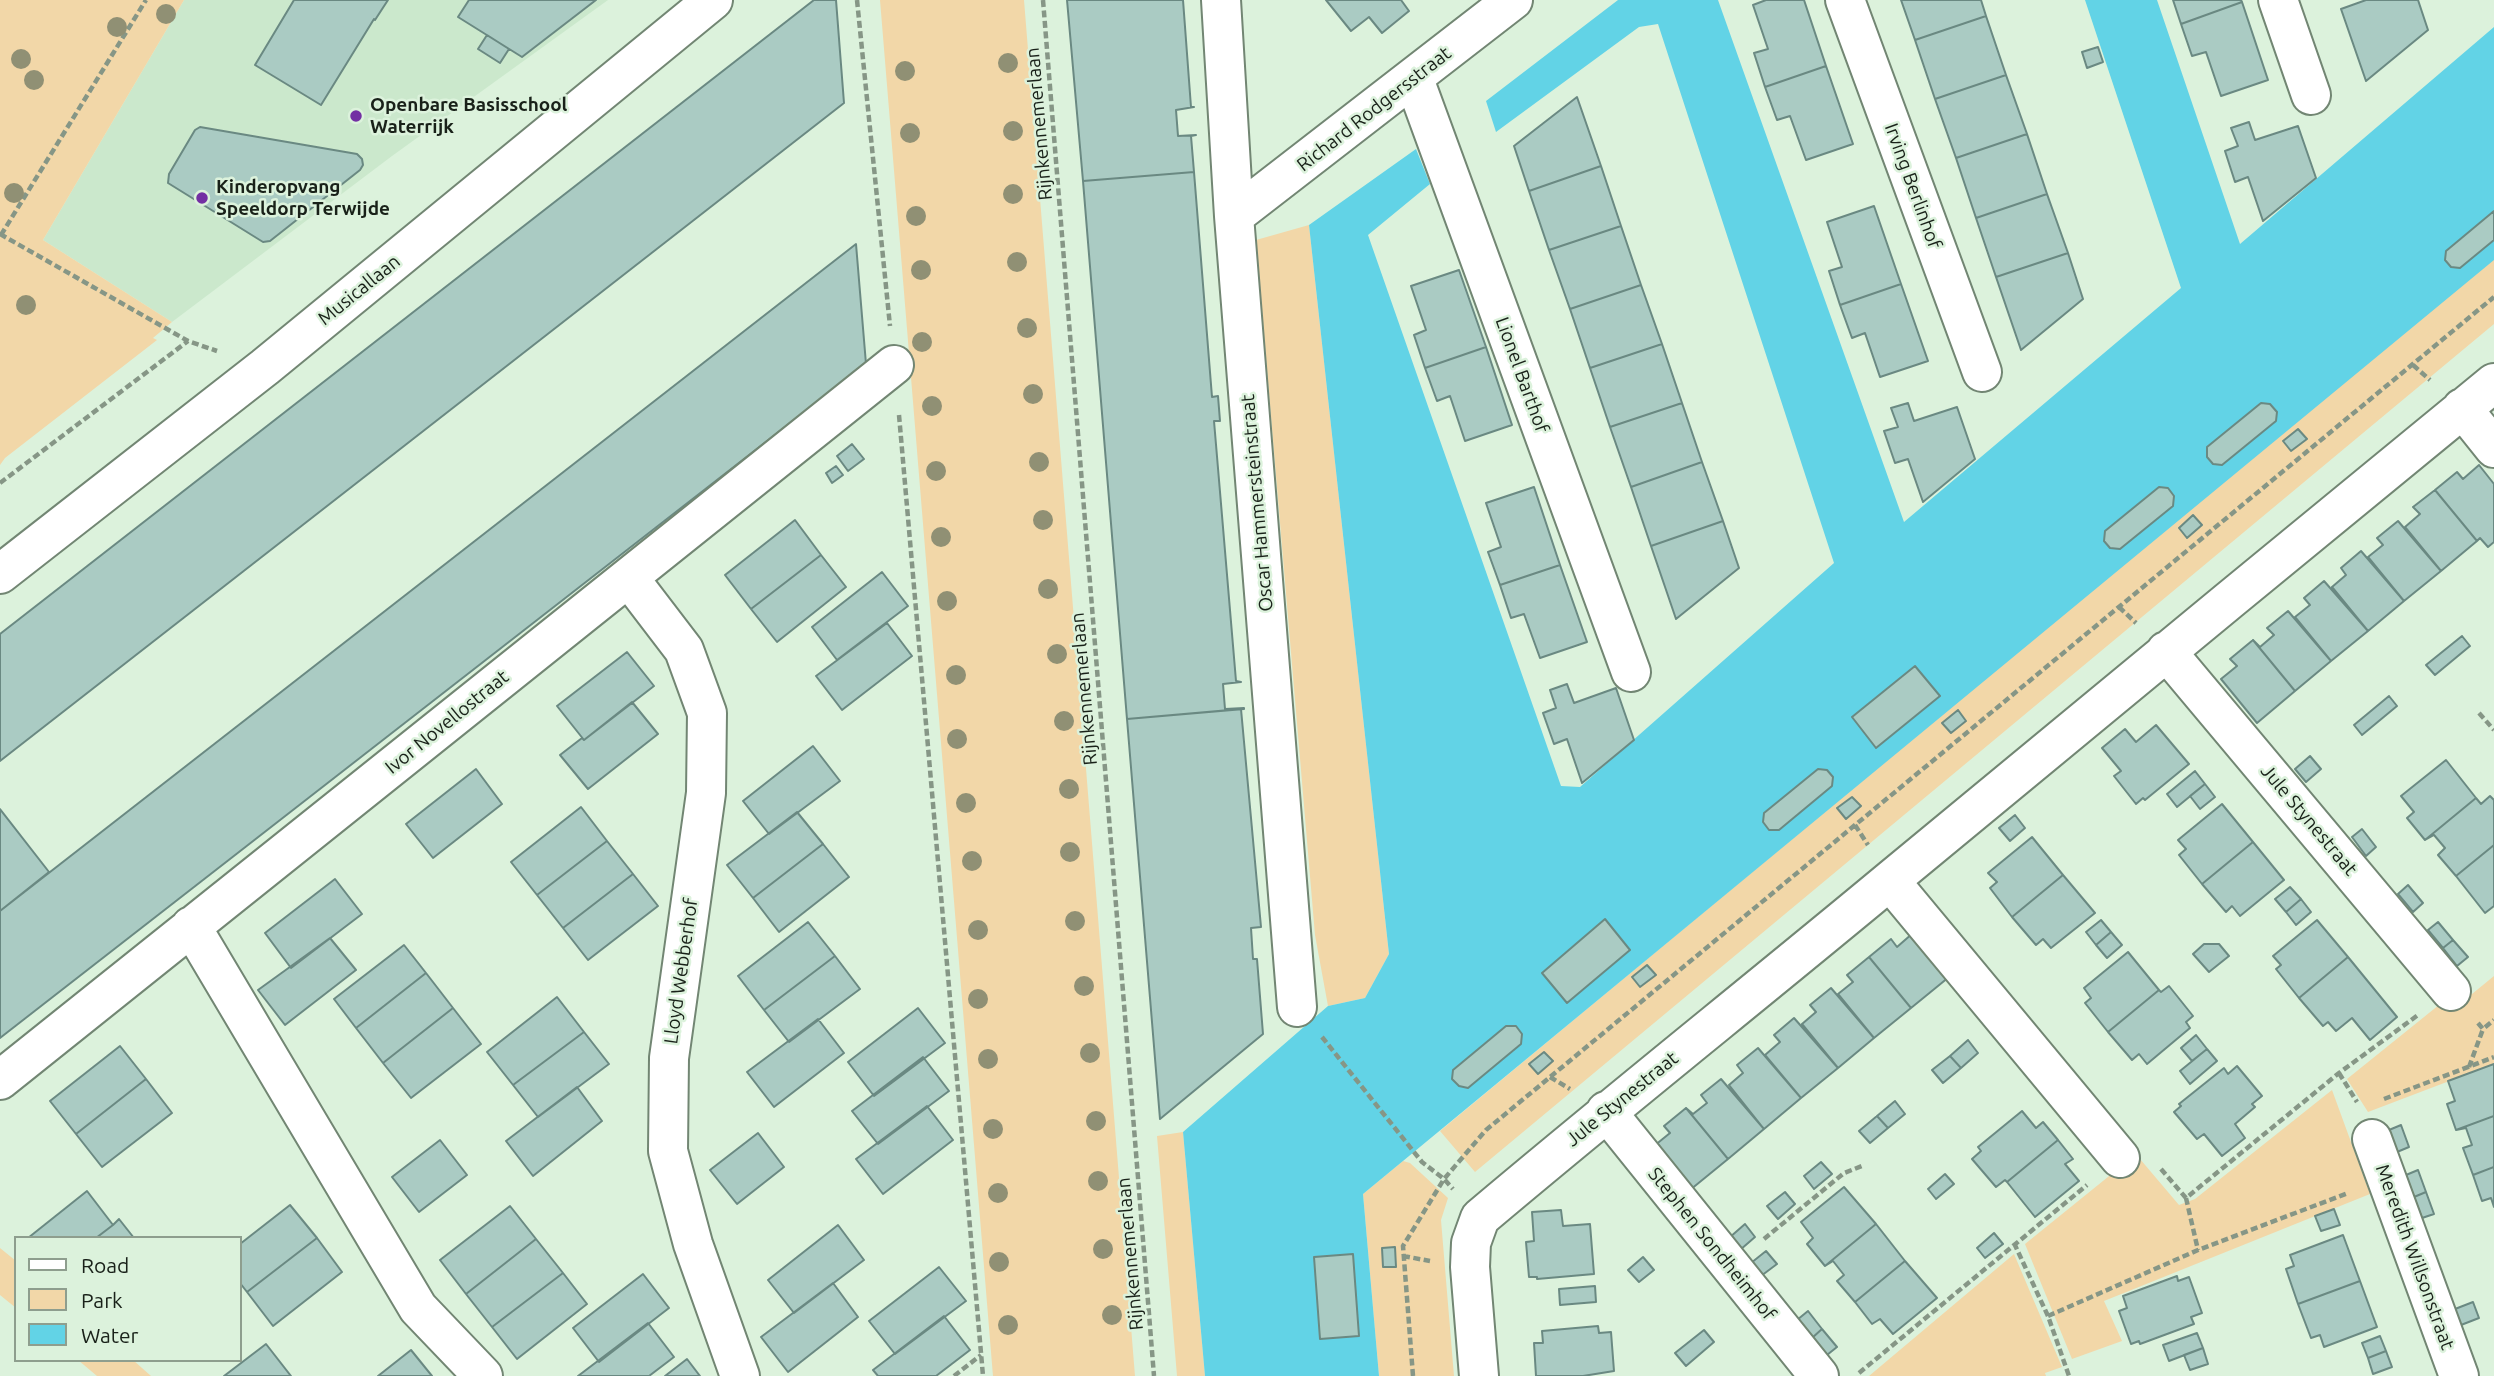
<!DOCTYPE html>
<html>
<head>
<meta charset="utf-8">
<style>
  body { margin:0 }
  #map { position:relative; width:2494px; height:1376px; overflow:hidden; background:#dcf2dc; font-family:Ubuntu,sans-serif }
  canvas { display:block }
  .legend { position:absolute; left:14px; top:1236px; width:228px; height:126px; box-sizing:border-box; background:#dcf2dc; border:2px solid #8e9e8e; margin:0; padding:9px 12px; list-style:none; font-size:21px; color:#192119 }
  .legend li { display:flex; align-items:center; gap:14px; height:35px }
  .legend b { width:35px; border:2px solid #8e9e8e }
</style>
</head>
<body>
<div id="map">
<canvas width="2494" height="1376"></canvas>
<ul class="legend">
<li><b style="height:9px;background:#fff"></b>Road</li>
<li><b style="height:19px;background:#f2d7a8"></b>Park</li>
<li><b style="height:19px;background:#62d3e6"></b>Water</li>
</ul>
</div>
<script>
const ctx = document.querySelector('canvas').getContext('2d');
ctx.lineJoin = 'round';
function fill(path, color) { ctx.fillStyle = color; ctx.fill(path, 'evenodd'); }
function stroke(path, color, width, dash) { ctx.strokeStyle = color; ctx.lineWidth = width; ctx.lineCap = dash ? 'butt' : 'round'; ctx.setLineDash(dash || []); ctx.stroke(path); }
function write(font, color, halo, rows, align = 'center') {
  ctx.font = font + ' Ubuntu,sans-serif'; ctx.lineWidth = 5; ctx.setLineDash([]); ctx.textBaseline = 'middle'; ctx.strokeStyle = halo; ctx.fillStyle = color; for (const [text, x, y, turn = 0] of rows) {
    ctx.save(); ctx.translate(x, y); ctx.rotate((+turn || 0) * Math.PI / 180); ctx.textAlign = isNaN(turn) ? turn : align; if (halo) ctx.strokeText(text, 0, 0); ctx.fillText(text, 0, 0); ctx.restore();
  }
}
fill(new Path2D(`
  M184 0H608L392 156 172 322 43 240Z`), '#cbe8cc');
fill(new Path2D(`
  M0 0H184L43 240 172 322 153 338 157 340 5 458 0 465Z
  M880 0H1024L1135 1376H993Z
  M1309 225 1389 954 1365 998 1328 1006 1315 935 1256 240Z
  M2494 256V324L1475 1172 1440 1131Z
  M2494 976V1064L2368 1112 2347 1079 2465 984 2472 994Z
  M2332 1090 2370 1194 2104 1301 2122 1341 2072 1359 2025 1244 2124 1164 2140 1159 2179 1205 2195 1199Z
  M1183 1132 1205 1376H1177L1157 1136Z
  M1403 1161 1410 1163 1448 1198 1441 1220 1454 1376H1379L1363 1194Z
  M0 1248 16 1261V1308L0 1295Z
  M2014 1254 2062 1367 2045 1373 2046 1376H1869Z
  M78 1360H133L151 1376H97Z`), '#f2d7a8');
fill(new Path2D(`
  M1618 0H1718L1904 522 2181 288 2085 0H2157L2240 244 2494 27V260L1363 1194 1379 1376H1205L1183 1132 1328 1006 1365 998 1389 954 1309 225 1416 149 1430 184 1368 235 1561 786 1580 787 1834 563 1658 24 1639 27 1496 132 1486 101Z`), '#62d3e6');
const building = new Path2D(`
  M294 0H388L375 20 374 19 321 105 255 65Z
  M469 0H596L522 57 458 17Z
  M814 0H836L844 103 0 761V634Z
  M1067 0H1183L1191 107H1194L1176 110 1178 136 1196 135 1191 136 1194 172 1083 181Z
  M1326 0H1401L1409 11 1382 33 1369 17 1351 31Z
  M1766 0H1804L1826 66 1765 87 1754 53 1768 49 1753 5Z
  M1901 0H1981L1986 16 1915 40Z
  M2173 0H2241L2242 2 2181 24Z
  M2366 0H2418L2428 30 2366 81 2341 9Z
  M2242 2 2268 80 2221 96 2206 52 2192 56 2181 24Z
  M1986 16 2006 75 1935 99 1915 40Z
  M487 35 509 49 500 63 478 49Z
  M2098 47 2103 62 2087 68 2082 52Z
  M1826 66 1853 144 1806 160 1790 116 1777 120 1765 87Z
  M2006 75 2027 134 1956 158 1935 99Z
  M1577 97 1601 166 1529 191 1514 146Z
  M2249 122 2255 140 2298 126 2316 178 2263 221 2248 177 2235 182 2225 151 2238 146 2231 128Z
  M200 127 357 154 362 159 363 165 360 170 270 241 263 242 168 183 169 174 195 130Z
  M2027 134 2047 194 1976 218 1956 158Z
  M1601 166 1621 226 1549 250 1529 191Z
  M1194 172 1212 397 1218 396 1220 421H1214L1236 681 1241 682 1223 684 1225 709 1244 708V709L1127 719 1083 181Z
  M2047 194 2068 253 1996 277 1976 218Z
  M1874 206 1901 284 1840 305 1829 271 1842 267 1827 222Z
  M2494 211V240L2460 268 2451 267 2445 260 2446 251Z
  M1621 226 1641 285 1570 309 1549 250Z
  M856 244 866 364 0 1038V911Z
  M2068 253 2083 299 2021 350 1996 277Z
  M1459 270 1486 347 1425 368 1414 335 1426 330 1411 286Z
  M1901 284 1928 361 1880 377 1865 333 1852 338 1840 305Z
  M1641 285 1662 344 1590 368 1570 309Z
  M1662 344 1682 403 1610 427 1590 368Z
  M1486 347 1512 425 1465 441 1450 396 1437 401 1425 368Z
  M1682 403 1702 462 1631 487 1610 427Z
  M1908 403 1914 421 1957 407 1975 459 1923 502 1908 459 1895 463 1884 431 1898 427 1891 408Z
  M2261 403 2270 404 2277 412 2276 421 2222 465 2213 464 2207 457V447Z
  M2298 429 2307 439 2291 451 2283 441Z
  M852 444 864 459 848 471 837 456Z
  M1702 462 1723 521 1651 546 1631 487Z
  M2479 465 2494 484V542L2488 547 2480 538 2477 541 2435 490 2457 472 2463 479Z
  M836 466 843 475 832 483 826 473Z
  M1534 487 1560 565 1500 585 1488 552 1501 547 1486 503Z
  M2159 487 2168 488 2174 496 2173 506 2120 549 2110 548 2104 541 2105 531Z
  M2435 490 2477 541 2441 571 2405 527 2420 514 2413 507Z
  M2193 515 2202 525 2187 538 2179 528Z
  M795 520 821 555 751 609 725 575Z
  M1723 521 1739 568 1676 619 1651 546Z
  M2398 521 2441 571 2404 601 2368 557 2383 545 2377 538Z
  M2361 551 2404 601 2368 631 2332 587 2346 575 2341 568Z
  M821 555 846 587 777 642 751 609Z
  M1560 565 1587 642 1540 658 1524 614 1511 618 1500 585Z
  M882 572 908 606 837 660 812 627Z
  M2324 581 2368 631 2331 661 2295 617 2310 605 2304 598Z
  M2288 611 2331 661 2295 691 2253 640 2260 647 2274 635 2267 628Z
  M887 623 912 656 842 710 816 676Z
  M2462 636 2470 646 2435 675 2426 665Z
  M2253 640 2295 691 2257 723 2221 679 2237 666 2230 659Z
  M627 652 654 686 584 740 557 706Z
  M1915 666 1940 696 1876 748 1852 717Z
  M1567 684 1574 703 1616 688 1634 740 1582 783 1567 739 1554 744 1543 713 1556 708 1550 690Z
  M2389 696 2397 706 2362 735 2354 725Z
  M632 702 658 734 588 789 560 755 582 738 584 740Z
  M1241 709 1261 927 1251 928 1253 959H1257L1263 1034 1160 1119 1127 719Z
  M1958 710 1966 721 1951 733 1942 723Z
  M2156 725 2189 764 2145 800 2143 798 2136 804 2114 776 2121 771 2102 748 2125 729 2136 742Z
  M813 746 840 781 769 834 743 801Z
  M2310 756 2321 769 2306 782 2295 769Z
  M2446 760 2476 798 2425 840 2407 818 2414 812 2401 796Z
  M476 769 502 804 433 858 406 824Z
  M1818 769 1827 770 1833 777 1832 786 1779 830H1769L1763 822 1764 813Z
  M2195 771 2205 784 2177 807 2167 794Z
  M2205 784 2215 797 2200 809 2190 796Z
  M2490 796 2494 800V845L2456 876 2438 855 2445 848 2434 835 2425 840 2476 798 2481 804Z
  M1852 797 1861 806 1846 819 1837 808Z
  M2222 804 2253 842 2202 884 2179 855 2186 849 2178 840Z
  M581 807 607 841 537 895 511 862Z
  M0 809 49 872 0 911Z
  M797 812 823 844 753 898 727 865Z
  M2015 815 2025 828 2010 841 1999 828Z
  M2362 829 2376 847 2366 856 2352 837Z
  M2032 837 2063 875 2012 917 1990 888 1997 882 1988 873Z
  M607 841 633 874 563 928 537 895Z
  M2253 842 2284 880 2240 916 2232 906 2226 912 2202 884Z
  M823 844 849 877 779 932 753 898Z
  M2494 845V906L2485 913 2456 876Z
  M633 874 658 906 588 960 563 928Z
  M2063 875 2095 913 2051 948 2043 939 2036 945 2012 917Z
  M335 879 362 914 291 968 265 933Z
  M2408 885 2423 903 2413 912 2398 894Z
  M2290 887 2301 899 2286 912 2275 899Z
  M2301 899 2311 912 2296 925 2286 912Z
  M1605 919 1630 950 1567 1003 1542 973Z
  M2101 920 2111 932 2096 945 2086 932Z
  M2317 920 2348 957 2299 998 2276 969 2281 965 2273 956Z
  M808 922 835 956 764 1010 738 976Z
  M2438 922 2453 940 2443 948 2428 930Z
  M2111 932 2122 945 2107 958 2096 945Z
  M1913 933 1949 977 1911 1008 1869 957 1891 939 1897 947Z
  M330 938 356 970 285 1025 258 990Z
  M2453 940 2468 957 2457 966 2443 948Z
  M2204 944H2219L2229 956 2209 972 2193 954Z
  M404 945 426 973 356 1028 334 999Z
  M2128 952 2159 990 2108 1032 2085 1003 2091 998 2084 988Z
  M835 956 860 989 789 1042 764 1010Z
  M1869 957 1911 1008 1874 1038 1838 994 1853 982 1847 975Z
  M2348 957 2397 1017 2370 1040 2352 1018 2336 1031 2328 1022 2323 1026 2299 998Z
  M1647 965 1656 975 1640 987 1632 977Z
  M426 973 453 1008 383 1063 356 1028Z
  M2169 986 2193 1016 2186 1022 2190 1028 2147 1064 2139 1054 2132 1060 2108 1032 2159 990 2161 992Z
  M1831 988 1874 1038 1838 1068 1802 1024 1816 1012 1810 1005Z
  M557 997 584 1032 513 1085 487 1052Z
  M453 1008 481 1044 411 1098 383 1063Z
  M918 1008 945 1043 874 1096 848 1062Z
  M1794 1018 1838 1068 1801 1098 1765 1055 1780 1042 1774 1035Z
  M818 1019 844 1053 774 1107 747 1072Z
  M1506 1026H1516L1522 1034 1521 1044 1468 1088 1459 1086 1452 1079 1453 1070Z
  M584 1032 609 1064 538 1117 513 1085Z
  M2196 1035 2207 1049 2192 1061 2181 1048Z
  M1968 1040 1978 1053 1961 1068 1950 1056Z
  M120 1046 146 1079 76 1134 50 1101Z
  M1758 1048 1801 1098 1764 1129 1729 1085 1743 1073 1737 1065Z
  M2207 1049 2217 1061 2190 1084 2180 1071Z
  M1544 1052 1553 1061 1538 1074 1529 1064Z
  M1950 1056 1961 1068 1943 1083 1932 1070Z
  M923 1057 949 1091 878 1144 852 1111Z
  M2494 1064V1116L2456 1130 2447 1104 2455 1101 2448 1081Z
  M2237 1066 2262 1096 2252 1104 2255 1107 2235 1124 2245 1138 2222 1156 2204 1134 2197 1139 2174 1112 2181 1106 2179 1104 2224 1068 2228 1074Z
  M146 1079 172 1113 102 1167 76 1134Z
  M1721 1079 1764 1129 1728 1159 1686 1108 1693 1114 1707 1103 1701 1095Z
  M577 1087 602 1121 533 1176 506 1141Z
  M1895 1101 1905 1114 1888 1128 1877 1116Z
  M927 1106 953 1140 883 1194 856 1159Z
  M1686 1108 1728 1159 1690 1190 1654 1146 1670 1133 1664 1126Z
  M2022 1111 2036 1128 2043 1122 2058 1140 2007 1182 2005 1180 1996 1187 1972 1159 1981 1151 1978 1147Z
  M1877 1116 1888 1128 1870 1143 1859 1131Z
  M2494 1116V1167L2473 1175 2463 1148 2472 1145 2466 1128 2456 1130Z
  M2401 1125 2409 1147 2397 1152 2389 1130Z
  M758 1133 784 1167 737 1204 710 1170Z
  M440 1140 467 1175 419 1212 392 1177Z
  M2058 1140 2073 1159 2065 1164 2079 1181 2035 1217 2007 1182Z
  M1821 1162 1832 1174 1814 1189 1804 1176Z
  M2494 1167V1207L2491 1198 2482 1201 2473 1175Z
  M2418 1170 2426 1192 2414 1197 2406 1175Z
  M1945 1174 1954 1184 1936 1199 1928 1189Z
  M1844 1187 1876 1224 1825 1266 1807 1244 1813 1238 1801 1222Z
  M87 1191 113 1225 96 1238H28Z
  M1785 1192 1795 1204 1778 1219 1767 1206Z
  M2426 1192 2434 1214 2422 1218 2414 1197Z
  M290 1205 317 1238 247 1292 240 1283V1244Z
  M510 1206 536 1239 466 1294 440 1260Z
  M2334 1209 2340 1225 2321 1231 2315 1216Z
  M1561 1210 1563 1226 1590 1224 1594 1274 1537 1279V1277H1529L1526 1242 1534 1241 1532 1212Z
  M119 1219 134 1238H96L113 1225Z
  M1745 1224 1755 1237 1740 1250 1729 1238Z
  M1876 1224 1905 1261 1855 1302 1837 1281 1844 1275 1833 1261 1825 1266Z
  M838 1225 864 1260 794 1313 768 1280Z
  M1994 1233 2003 1244 1985 1258 1977 1248Z
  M2343 1235 2360 1281 2298 1304 2286 1269 2294 1266 2290 1255Z
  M317 1238 342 1272 273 1326 247 1292Z
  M536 1239 563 1273 492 1327 466 1294Z
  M1395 1247 1396 1267H1383L1382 1248Z
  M1766 1251 1777 1264 1761 1276 1751 1263Z
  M1353 1254 1359 1336 1320 1339 1314 1257Z
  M1643 1257 1654 1270 1639 1282 1628 1270Z
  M1905 1261 1937 1298 1893 1334 1880 1319 1872 1324 1855 1302Z
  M939 1267 966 1301 895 1354 869 1321Z
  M563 1273 587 1304 517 1359 492 1327Z
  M643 1274 669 1308 599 1362 573 1328Z
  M2177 1276 2178 1281 2189 1277 2202 1313 2191 1317 2194 1324 2140 1344 2139 1341 2131 1344 2119 1311 2127 1308 2123 1296Z
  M2360 1281 2377 1327 2324 1347 2320 1335 2311 1338 2298 1304Z
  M833 1283 858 1317 788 1372 761 1337Z
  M1595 1286 1596 1302 1560 1305 1559 1289Z
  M2473 1302 2479 1318 2461 1325 2455 1309Z
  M1808 1311 1822 1329 1812 1338 1797 1320Z
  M944 1316 970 1350 936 1376H878L873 1370Z
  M648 1323 674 1357 649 1376H578Z
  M1598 1326 1599 1333 1611 1332 1614 1371 1583 1376H1536L1534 1343H1543L1542 1331Z
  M1822 1329 1837 1347 1827 1355 1812 1338Z
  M1704 1330 1714 1342 1686 1366 1675 1353Z
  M2197 1333 2203 1348 2169 1361 2163 1345Z
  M2380 1336 2386 1351 2368 1358 2362 1343Z
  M266 1344 291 1376H224Z
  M2203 1348 2208 1364 2190 1370 2184 1355Z
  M411 1350 432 1376H378Z
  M2386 1351 2392 1367 2373 1374 2368 1358Z
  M687 1359 700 1376H665Z`);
fill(building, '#aacbc3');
stroke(building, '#6a8982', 2);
const minor = new Path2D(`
  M1221 0 1234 216 1297 1007
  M1845 0 1982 372
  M2278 0 2311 95
  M1414 79 1631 672
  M1234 216 1513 0
  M2462 408 2494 448
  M0 574 265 367 713 0
  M629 578 684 650 707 713 706 793 669 1058 668 1151 693 1244 740 1376
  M2166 651 2451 991
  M1890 881 2120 1158
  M191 926 418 1308 483 1376
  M0 1080 894 365
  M1606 1111 1819 1376
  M2372 1139 2459 1376
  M1479 1376 1470 1267 1471 1243 1480 1218C1616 1103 1756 992 1893 878 2093 713 2293 547 2494 383`);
stroke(minor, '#728673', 42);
stroke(new Path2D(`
  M857 0 890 326
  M1043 0 1154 1376
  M0 234 188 341 217 351
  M1 235 146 0
  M2413 365 2430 380
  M899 415 983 1376
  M0 483 188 341
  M2119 607 2136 623
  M2479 713 2494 730
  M1855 825 1868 845
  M2478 1023 2483 1029 2494 1020
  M1322 1037 1422 1162 1444 1179 1453 1189
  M2469 1067 2483 1029
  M2339 1073 2357 1102
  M1550 1077 1570 1089
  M2384 1099 2494 1057
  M2161 1169 2186 1198 2339 1073 2418 1015
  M2186 1198 2198 1250
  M1764 1239 1844 1173 1862 1166
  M2014 1243 2048 1316 2069 1376
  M1403 1256 1430 1261
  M2048 1316 2198 1250 2348 1193
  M1859 1373 2087 1185
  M954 1376 981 1355
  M1413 1376 1403 1246 1444 1179 1486 1130 2494 297`), '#869686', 4.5, [7, 3.5]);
stroke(minor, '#fff', 38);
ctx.fillStyle = '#909074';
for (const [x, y] of [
  [166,14],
  [117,27],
  [21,59],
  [1008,63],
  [905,71],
  [34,80],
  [1013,131],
  [910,133],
  [14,193],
  [1013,194],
  [916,216],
  [1017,262],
  [921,270],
  [26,305],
  [1027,328],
  [922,342],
  [1033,394],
  [932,406],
  [1039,462],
  [936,471],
  [1043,520],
  [941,537],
  [1048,589],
  [947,601],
  [1057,654],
  [956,675],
  [1064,721],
  [957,739],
  [1069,789],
  [966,803],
  [1070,852],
  [972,861],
  [1075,921],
  [978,930],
  [1084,986],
  [978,999],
  [1090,1053],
  [988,1059],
  [1096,1121],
  [993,1129],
  [1098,1181],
  [998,1193],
  [1103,1249],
  [999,1262],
  [1112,1315],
  [1008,1325]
]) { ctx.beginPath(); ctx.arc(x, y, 10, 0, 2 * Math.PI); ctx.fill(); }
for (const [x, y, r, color] of [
  [356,116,7,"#732fa3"],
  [202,198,7,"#732fa3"]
]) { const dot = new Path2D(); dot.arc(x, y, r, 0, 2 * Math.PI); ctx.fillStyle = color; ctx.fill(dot); stroke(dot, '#dcf2dc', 2.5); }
write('bold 19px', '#192119', '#dcf2dc', [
  ["Openbare Basisschool",370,105],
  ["Waterrijk",370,127],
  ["Kinderopvang",216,187],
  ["Speeldorp Terwijde",216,209]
], 'left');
write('19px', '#192119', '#dcf2dc', [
  ["Richard Rodgersstraat",1374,109,-38],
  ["Rijnkennemerlaan",1039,124,-95],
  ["Irving Berlinhof",1913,186,70],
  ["Musicallaan",359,290,-39],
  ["Lionel Barthof",1522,375,70],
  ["Oscar Hammersteinstraat",1257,503,-95],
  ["Rijnkennemerlaan",1084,689,-95],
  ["Ivor Novellostraat",447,722,-39],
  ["Jule Stynestraat",2309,820,50],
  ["Lloyd Webberhof",681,971,-82],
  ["Jule Stynestraat",1622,1099,-39],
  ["Stephen Sondheimhof",1712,1244,51],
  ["Rijnkennemerlaan",1130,1254,-95],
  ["Meredith Willsonstraat",2415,1257,70]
]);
</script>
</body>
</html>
